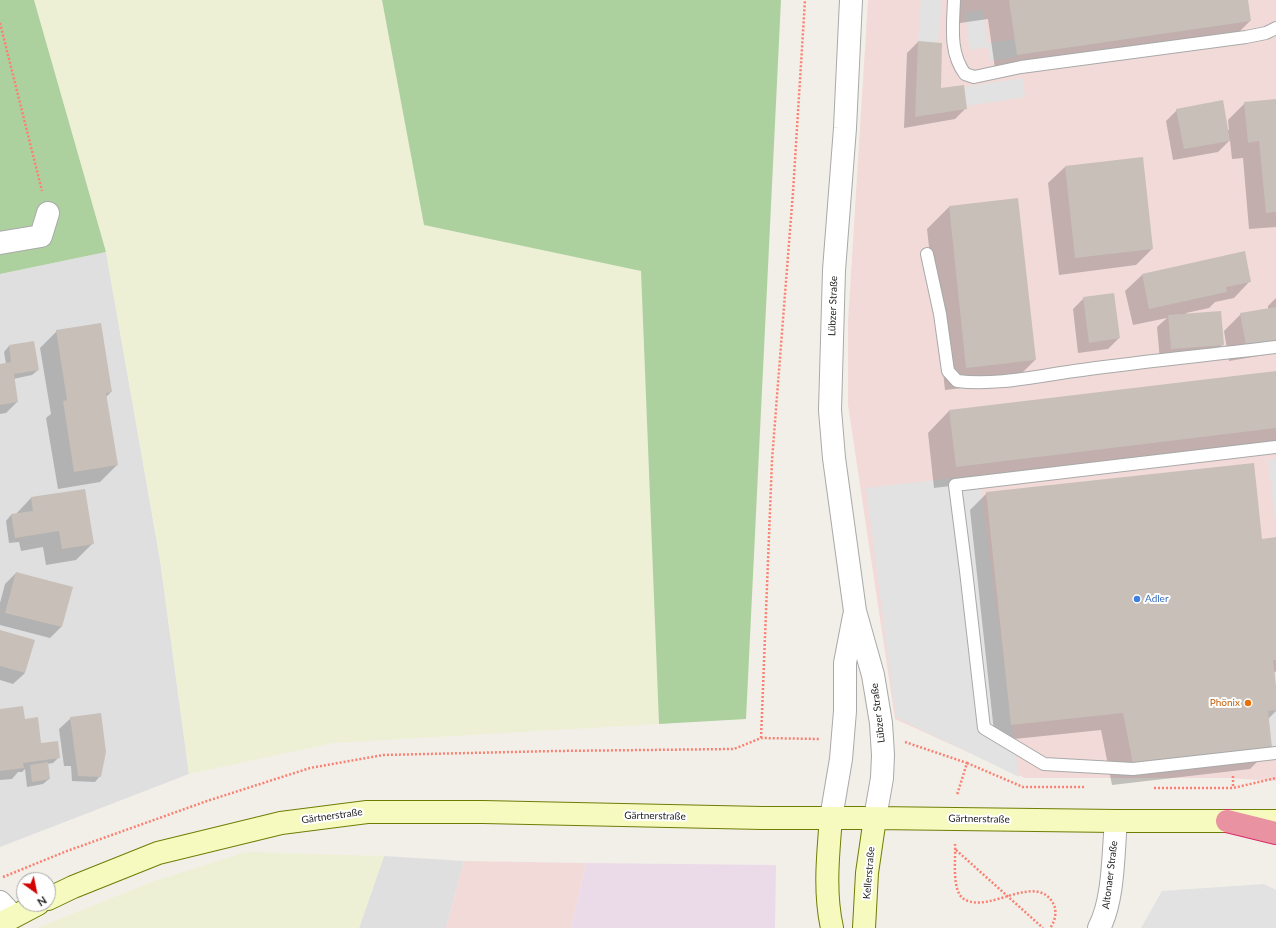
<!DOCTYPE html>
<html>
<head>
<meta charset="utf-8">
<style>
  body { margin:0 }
  #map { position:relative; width:1276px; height:928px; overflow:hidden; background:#f2efe9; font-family:Lato,sans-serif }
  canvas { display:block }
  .north { position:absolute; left:16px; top:872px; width:40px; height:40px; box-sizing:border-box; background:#fff; border:1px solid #a7a7a7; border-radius:50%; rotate:147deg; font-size:11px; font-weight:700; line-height:16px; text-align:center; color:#222 }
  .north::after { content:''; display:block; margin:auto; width:14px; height:18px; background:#d40000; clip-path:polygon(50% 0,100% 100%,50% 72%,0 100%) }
</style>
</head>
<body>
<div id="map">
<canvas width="1276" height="928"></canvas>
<div class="north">N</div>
</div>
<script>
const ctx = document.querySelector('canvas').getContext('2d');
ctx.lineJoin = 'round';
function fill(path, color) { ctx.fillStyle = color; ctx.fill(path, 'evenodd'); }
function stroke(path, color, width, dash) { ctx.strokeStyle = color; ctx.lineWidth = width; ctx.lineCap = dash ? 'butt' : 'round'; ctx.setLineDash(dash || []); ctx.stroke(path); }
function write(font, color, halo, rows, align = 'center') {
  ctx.font = font + ' Lato,sans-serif'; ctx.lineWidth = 4; ctx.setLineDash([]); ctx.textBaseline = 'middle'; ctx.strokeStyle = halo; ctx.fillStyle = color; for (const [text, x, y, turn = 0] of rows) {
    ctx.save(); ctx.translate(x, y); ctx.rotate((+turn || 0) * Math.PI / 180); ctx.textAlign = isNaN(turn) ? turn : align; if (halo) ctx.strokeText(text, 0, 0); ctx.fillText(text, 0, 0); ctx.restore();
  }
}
fill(new Path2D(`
  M106 252 160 560 189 774 0 847V274Z
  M384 856 464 861 446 928H359Z`), '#e0dfdf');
fill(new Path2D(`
  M868 0H1276V781L1227 778H1025L895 719 848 405V321Z
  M464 861 586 863 571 928H446Z`), '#f2dad9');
fill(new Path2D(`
  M586 863 776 865 775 928H571Z`), '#ebdbe8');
fill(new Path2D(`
  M34 0H382L424 225 641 271 659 724 333 743 189 774 160 559 106 252Z
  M246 852 384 856 359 928H37L154 881Z`), '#eef0d5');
fill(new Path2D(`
  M0 0H34L106 252 0 274Z
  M382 0H781L746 719 659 724 641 271 424 225Z`), '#add19e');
fill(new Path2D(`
  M921 0H942L938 43 918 41Z
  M983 10 988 43 1015 39 1018 57 990 61 988 47 970 50 965 13Z
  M1022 78 1025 97 967 106 964 87Z
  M1276 459V529L1268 460Z
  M979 475 1019 777 896 717 866 488Z
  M1276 710V751L1272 748 1268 711Z
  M1264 884 1276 890V928H1141L1162 891Z`), '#e2e2e2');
fill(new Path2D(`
  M957 0H1247L1250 21 1229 42 996 76 988 19 960 23Z
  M918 42 940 89 966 108 955 119 904 128 907 53Z
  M1276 100V227L1249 229 1243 158 1232 159 1230 140 1218 152 1173 160 1166 121 1177 110 1229 130 1228 120 1245 103Z
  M1065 167 1152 249 1136 265 1059 275 1048 183Z
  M1017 200 1035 360 1013 382 945 390 927 229 949 207Z
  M1244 252 1250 281 1234 298 1215 302 1209 308 1186 313 1223 344 1212 355 1160 360 1157 327 1167 318 1133 325 1125 291 1142 275Z
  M1084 298 1119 338 1108 349 1078 353 1073 309Z
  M1276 298V353L1229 361 1224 331 1241 314 1268 309V306Z
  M57 331 111 392 106 397 117 465 100 482 58 489 46 418 51 414 40 348Z
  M33 342 38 370 32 375 13 379 17 402 6 413 0 414V365L6 364 4 352 9 346Z
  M1276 372V447L934 488 928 433 949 411Z
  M987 493 1261 540 1276 538V671L1274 673 1276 711 1268 719 1271 748 1250 769 1112 785 1101 730 995 741 970 510Z
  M31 498 93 543 76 560 46 565 43 547 21 551 19 542 9 543 6 521 11 515H15Z
  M16 573 71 587 61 627 50 638 0 625V603L5 584Z
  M0 631 25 673 13 684 0 680Z
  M0 710 24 720 40 743 59 757 53 763 47 764 49 779 43 784 27 787 25 769 22 772H18L12 779 0 780Z
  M71 718 100 776 95 782 72 781 71 766H64L59 729Z`), '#0003');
fill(new Path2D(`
  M1009 0H1248L1251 21 1017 55Z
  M918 41 942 43 941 88 964 85 967 109 915 117Z
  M1276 99V212L1266 213 1259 141 1248 143 1244 102Z
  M1223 100 1230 141 1184 149 1176 109Z
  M1143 157 1153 249 1075 258 1065 166Z
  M1018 198 1036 360 966 368 949 206Z
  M1245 251 1251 282 1226 287 1227 292 1149 309 1142 274Z
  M1114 293 1120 338 1089 343 1083 297Z
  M1276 307V340L1246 345 1240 313Z
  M1221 311 1224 345 1171 349 1168 315Z
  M101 323 112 392 106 393 118 465 74 472 63 401 67 400 56 330Z
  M34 341 39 370 14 374 18 402 0 405V364L11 362 9 345Z
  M1276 371V428L956 467 949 410Z
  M1254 463 1262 539 1276 537V660H1273L1276 686V710L1268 711 1272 748 1133 764 1123 713 1011 725 986 492Z
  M85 489 94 544 62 549 59 531 15 538 11 514 33 511 31 497Z
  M16 572 73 587 62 627 5 613Z
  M0 630 35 640 25 673 0 666Z
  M23 706 25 719 38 717 41 743 58 741 60 758 23 763 24 768 0 771V709Z
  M101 713 106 752 101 777 78 776 70 717Z
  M48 762 50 779 32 782 30 765Z`), '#c7bfb8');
const service = new Path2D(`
  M954 0C953 27 949 52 965 74L974 77 1021 67 1246 37 1266 33 1276 28
  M927 254 940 314 948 371 957 381C999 386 1041 375 1082 370 1146 361 1211 355 1276 347
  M1276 447 955 485 966 571 984 728 1044 764 1133 769 1276 753`);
const minor = new Path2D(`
  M0 243 41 236 48 213
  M0 902 13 916
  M1099 928C1114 900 1113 853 1116 821`);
const tertiary = new Path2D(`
  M851 0 845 128 834 270 830 410 834 458 855 611 873 675 881 723 883 755 882 778 875 818
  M831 818 841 759 845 711V663L854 616`);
const secondary = new Path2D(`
  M831 818C828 855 824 892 832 928
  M48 899 73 887 158 853 281 823 367 812H483L762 818H875L1116 821H1276
  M0 924 38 904
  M864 928 867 873 875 818`);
const motorway = new Path2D(`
  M1227 821 1276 833`);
stroke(service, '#a9a9a9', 14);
stroke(minor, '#a9a9a9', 24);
stroke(tertiary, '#a9a9a9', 24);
stroke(secondary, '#707d05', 24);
stroke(motorway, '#dc2a67', 24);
stroke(new Path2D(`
  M0 23 42 191
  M761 738 772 460 793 192 805 0
  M905 742 967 763 957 795
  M967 763 1023 787H1085
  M1233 776V788
  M1154 788H1233L1276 778
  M955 844C956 858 951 891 964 899 989 915 1037 870 1054 905 1057 912 1055 922 1050 928
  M956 850 1043 928
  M3 877 67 851 207 801 310 768 383 755 555 751 734 749 761 738 820 739`), '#fa8072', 2.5, [2, 2]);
stroke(service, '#fff', 12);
stroke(minor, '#fff', 22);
stroke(tertiary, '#fff', 22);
stroke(secondary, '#f7fabf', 22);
stroke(motorway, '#e892a2', 22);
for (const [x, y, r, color] of [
  [1137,599,4,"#3f7fe0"],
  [1248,703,4,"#e8710a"]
]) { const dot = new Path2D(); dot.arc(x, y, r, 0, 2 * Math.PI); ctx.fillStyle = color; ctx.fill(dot); stroke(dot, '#fff', 1.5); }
write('10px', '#222', '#fff', [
  ["Lübzer Straße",833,306,-88],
  ["Lübzer Straße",878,713,-97],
  ["Gärtnerstraße",332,816,-8],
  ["Gärtnerstraße",655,816,1],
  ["Gärtnerstraße",979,819,1],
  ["Kellerstraße",869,873,-85],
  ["Altonaer Straße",1110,875,-83]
]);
write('10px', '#366cbe', '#fff', [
  ["Adler",1145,599]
], 'left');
write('10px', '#c56008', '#fff', [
  ["Phönix",1240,703]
], 'right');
</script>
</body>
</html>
